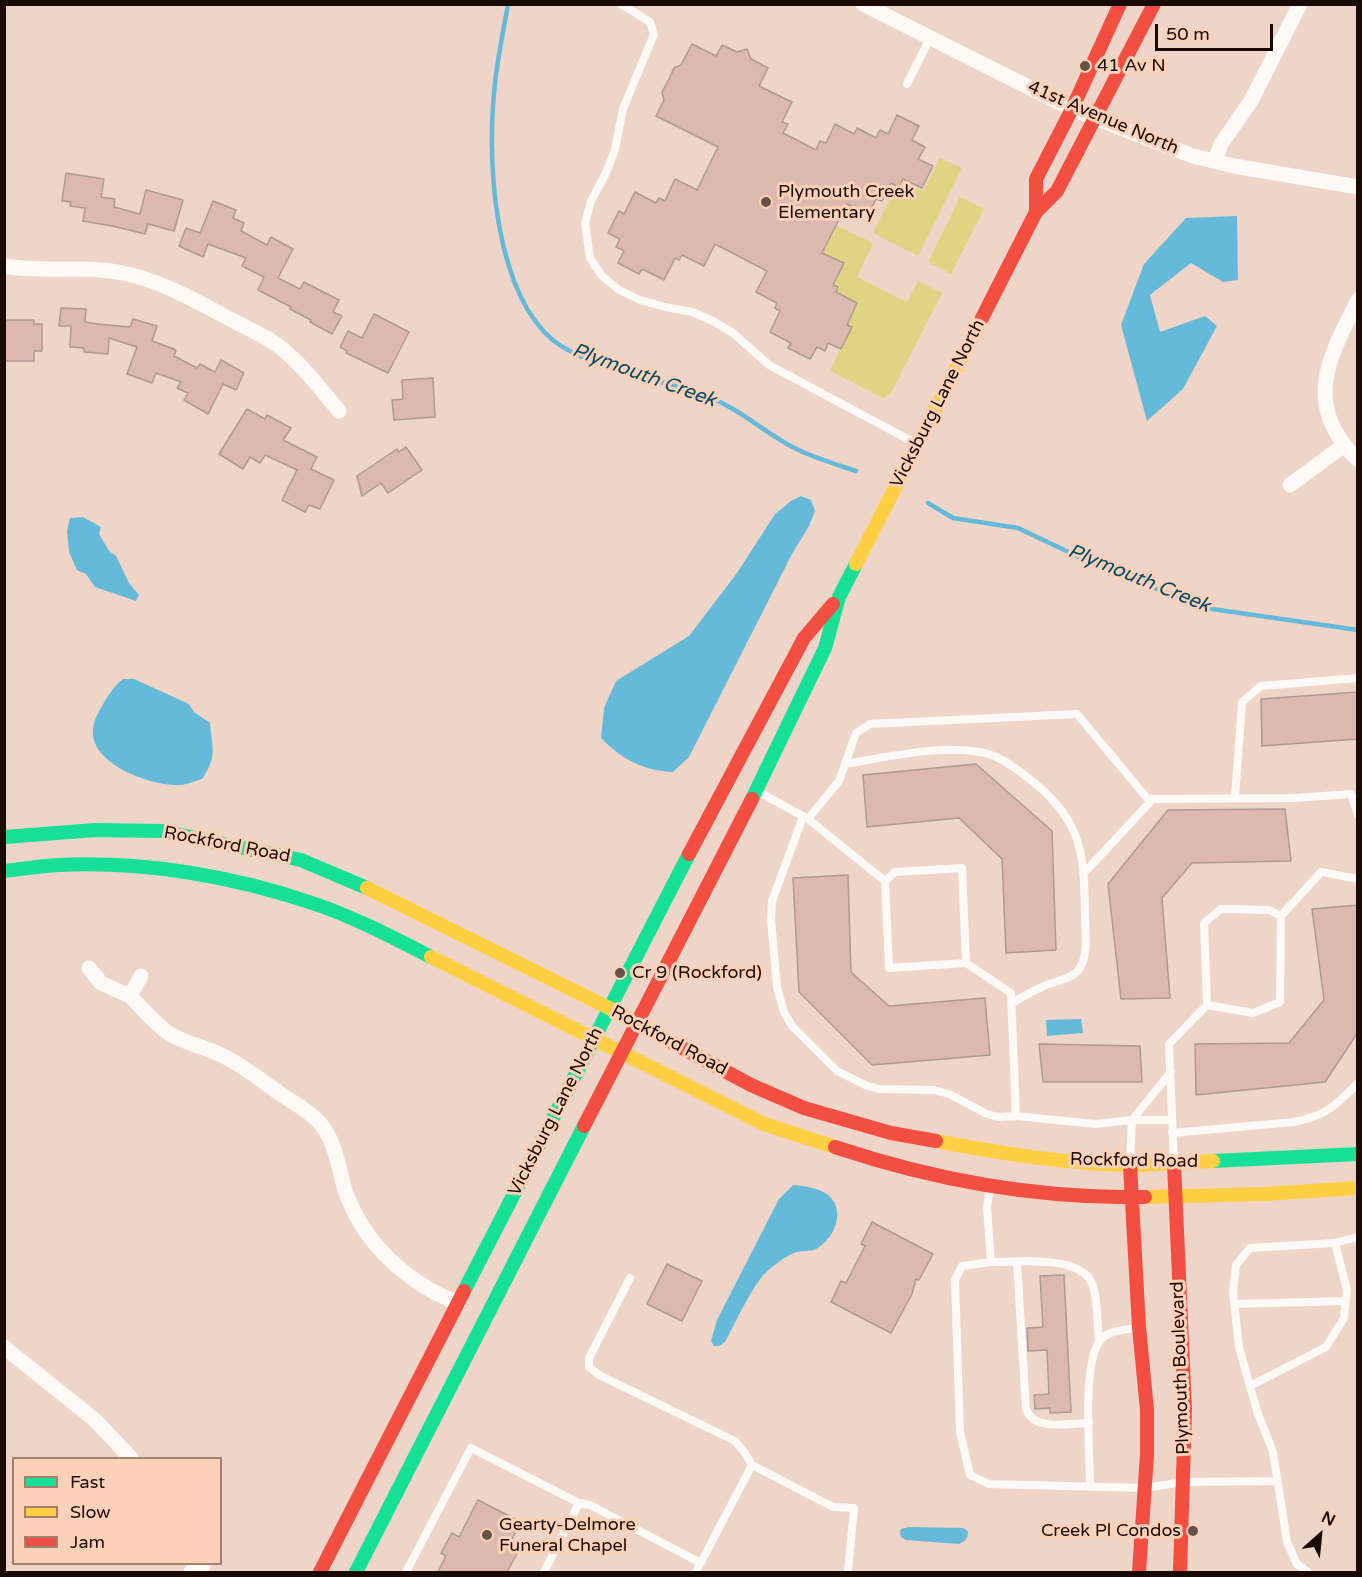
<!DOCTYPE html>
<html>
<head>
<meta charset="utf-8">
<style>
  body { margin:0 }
  #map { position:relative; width:1362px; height:1577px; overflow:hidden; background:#eed5c7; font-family:"Varela Round",sans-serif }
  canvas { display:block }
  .frame { position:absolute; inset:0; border:6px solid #190b04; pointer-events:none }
  .legend { position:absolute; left:12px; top:1457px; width:210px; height:108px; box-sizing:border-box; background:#fdd0b8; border:2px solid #a28170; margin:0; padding:8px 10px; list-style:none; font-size:18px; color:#190b04 }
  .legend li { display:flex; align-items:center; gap:12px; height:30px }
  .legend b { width:30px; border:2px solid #a28170 }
  .north { position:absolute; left:1290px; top:1505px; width:60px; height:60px; -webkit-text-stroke:4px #fdd0b8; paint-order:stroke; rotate:27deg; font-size:16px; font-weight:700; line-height:24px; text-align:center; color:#190b04 }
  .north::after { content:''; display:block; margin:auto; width:21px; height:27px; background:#190b04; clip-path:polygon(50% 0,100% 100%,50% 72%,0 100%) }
  .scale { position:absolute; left:1155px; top:24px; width:118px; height:27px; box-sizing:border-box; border:3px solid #190b04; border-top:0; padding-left:8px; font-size:18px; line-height:21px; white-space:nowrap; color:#190b04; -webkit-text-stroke:4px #fdd0b8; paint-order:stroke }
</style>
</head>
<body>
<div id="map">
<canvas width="1362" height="1577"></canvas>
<div class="frame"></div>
<ul class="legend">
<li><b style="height:8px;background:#16e098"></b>Fast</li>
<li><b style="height:8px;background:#ffcf43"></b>Slow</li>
<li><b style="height:8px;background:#f24e42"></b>Jam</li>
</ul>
<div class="north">N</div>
<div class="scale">50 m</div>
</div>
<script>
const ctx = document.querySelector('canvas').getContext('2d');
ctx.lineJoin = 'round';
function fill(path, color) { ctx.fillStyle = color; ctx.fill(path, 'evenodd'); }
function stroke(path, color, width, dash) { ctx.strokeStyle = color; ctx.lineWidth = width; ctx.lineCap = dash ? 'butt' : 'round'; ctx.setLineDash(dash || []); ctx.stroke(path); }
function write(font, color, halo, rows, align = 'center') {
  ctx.font = font + ' "Varela Round",sans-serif'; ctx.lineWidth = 6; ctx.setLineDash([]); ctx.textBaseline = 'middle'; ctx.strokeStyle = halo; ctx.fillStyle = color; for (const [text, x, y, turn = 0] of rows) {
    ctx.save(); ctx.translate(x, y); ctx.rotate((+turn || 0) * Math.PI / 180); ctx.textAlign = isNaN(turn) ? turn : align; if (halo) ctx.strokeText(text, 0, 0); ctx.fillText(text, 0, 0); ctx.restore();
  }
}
fill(new Path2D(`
  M940 158 962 168 918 256 873 233 896 187 900 190 904 182 923 191Z
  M960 197 984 209 951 274 928 262Z
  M836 225 873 243 857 277 907 302 918 281 942 293 891 393 883 398 830 371 851 328 847 325 857 303 836 292 838 287 833 285 843 263 822 253Z`), '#dfd483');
fill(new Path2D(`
  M1237 216 1238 280 1223 282 1191 263 1150 295 1160 332 1205 316 1217 326 1183 389 1147 421 1121 325 1144 264 1186 218Z
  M801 496 811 500 815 511 809 526 792 554 689 757 673 772C644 771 621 759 601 738L604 708 616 681 689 636 737 573 775 514 791 501Z
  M83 517 101 527 99 534 109 551 116 556 129 583 139 595 136 601 95 587 86 574 77 570 69 552 67 531 70 518Z
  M123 679H134L189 704 194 712 210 723C212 749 218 756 202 779 193 782 183 786 174 785 148 784 96 765 93 735 92 725 96 716 101 708 107 697 113 687 123 679Z
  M1081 1019 1083 1033 1047 1036 1046 1020Z
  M793 1185C807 1186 827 1189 834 1202 843 1218 832 1240 816 1249 810 1252 801 1250 794 1253 783 1258 769 1268 761 1278 748 1295 735 1323 725 1342L719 1346H714L711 1341 717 1320 779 1199Z
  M909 1527 963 1528 968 1531C968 1538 966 1541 959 1544L906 1540 901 1537 900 1532 901 1529Z`), '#66bad9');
stroke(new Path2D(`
  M508 4C503 34 496 64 494 94 487 165 495 293 554 341 590 369 667 380 711 398 744 411 769 437 801 451 818 459 838 465 856 471
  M928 503 953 518 1018 528 1113 573 1212 609 1358 630`), '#66bad9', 4.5);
const building = new Path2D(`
  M692 44 716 56 722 45 737 52 747 49 751 59 768 68 759 86 792 102 782 122 788 124 783 133 816 150 820 141 826 143 835 124 854 134 857 128 876 138 880 130 888 134 897 115 919 126 912 140 925 147 918 159 933 166 922 188 903 179 899 187 891 183 882 201 876 199 868 215 847 204 822 253 844 263 833 285 838 287 836 292 857 303 847 325 852 327 841 349 828 343 825 351 817 347 810 359 788 348 791 343 770 332 780 311 775 308 777 303 756 292 767 271 715 244 704 266 682 255 679 260 675 258 664 280 642 269 639 274 618 263 624 251 616 247 620 239 608 233 619 211 624 214 635 192 656 203 659 198 665 201 675 179 697 190 718 147 656 116 664 100 662 92 669 79 674 68 681 65Z
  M66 173 104 179 101 197 115 199 114 207 140 214 146 190 183 200 174 231 148 224 145 234 112 226 83 221 85 208 70 206 71 202 62 201Z
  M213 201 236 210 233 218 244 223 241 231 267 245 271 237 293 249 278 278 300 289 304 282 339 300 333 312 342 316 332 334 310 322 311 320 290 309 291 307 258 290 264 277 242 266 246 258 208 244 203 257 179 246 186 228 200 233Z
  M61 308 86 309 85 322 98 324 130 327 133 319 157 326 152 341 174 349 176 351 174 356 197 368 200 364 215 372 221 360 244 373 236 390 223 384 208 414 184 400 188 393 177 388 181 382 156 373 152 383 127 374 137 347 109 338 108 354 84 352V348L70 347 71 326H59Z
  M374 314 409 332 388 373 346 353 347 351 340 347 348 331 362 338Z
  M4 320H34V324H42V351H34V361H5Z
  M433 378 435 417 394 420 392 400 403 399 402 380Z
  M247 409 265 419 267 415 291 428 283 440 317 457 311 469 334 480 320 509 309 505 305 512 282 500 297 470 265 455 260 463 250 457 243 469 219 454Z
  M406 447 422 470 388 493 381 483 362 496 357 476 397 449 399 452Z
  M1358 692V739L1262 746 1261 699Z
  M976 764 1052 831 1056 950 1006 953 1002 859 959 818 867 827 863 775Z
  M1285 809 1291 861 1192 863 1162 898 1170 998 1121 999 1108 884 1168 810Z
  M848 875 851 972 889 1006 985 998 990 1055 872 1065 799 992 793 878Z
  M1358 905V1032L1325 1082 1196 1095 1195 1044 1289 1043 1324 1000 1312 909Z
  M1039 1044 1140 1046 1142 1082H1043Z
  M872 1222 933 1254 919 1280 916 1279 912 1294 891 1333 831 1302 841 1281 846 1283 865 1246 861 1244Z
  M667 1264 702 1281 682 1321 647 1304Z
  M1064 1275 1071 1412 1050 1413V1408L1035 1409 1034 1395 1049 1394 1047 1350 1028 1351 1027 1328 1043 1327 1040 1276Z
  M478 1500 521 1522 508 1547 518 1552 507 1572H438L446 1556 441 1553 452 1533 459 1537Z`);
fill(building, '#dcb8ae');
stroke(building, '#ad9a92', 1.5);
stroke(new Path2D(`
  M621 4 650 22 654 34 623 109 615 149 606 173 591 201 585 223 590 258 602 276 619 290 640 300 665 307 692 312 713 321 733 333 769 365 917 444
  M907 84 930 38
  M845 764C887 757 954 741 994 756 1009 762 1023 774 1036 784 1083 824 1084 855 1085 914 1085 931 1089 952 1080 968 1073 979 1055 981 1044 986 1033 991 1022 997 1012 1003
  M757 791 808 819 839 781 856 733 870 724 1077 714 1147 798 1153 799 1295 798 1351 794 1358 815
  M1235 797 1242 702 1261 686 1358 678
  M803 817 772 901 771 920 777 987 784 1012 792 1026 837 1071 865 1085 879 1089 934 1090 949 1094 987 1114 998 1117 1016 1116
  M808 819 885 881 889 968 966 963 1011 993 1016 1116 1095 1124 1132 1120H1172
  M1084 873 1153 799
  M885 881 895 872 962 868 966 963
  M1281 916 1321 872 1358 879
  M1172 1133 1294 1122C1327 1115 1334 1107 1358 1083
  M1130 1163 1132 1120 1171 1072
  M1174 1163 1169 1044 1207 1005 1204 923 1221 909 1269 910 1281 916 1280 1002 1253 1013 1207 1005
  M990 1187 987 1207 991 1262 962 1266 955 1280 960 1432 970 1475 989 1484 1145 1488 1183 1482 1278 1481
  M991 1262C1018 1262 1083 1254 1093 1286 1098 1301 1097 1325 1099 1342
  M1017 1262 1026 1409C1034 1432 1069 1423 1089 1423
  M630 1278 589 1358V1367L599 1375 735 1441 745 1453 752 1465 833 1507 854 1508 848 1572
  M1234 1304 1346 1301
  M1250 1386 1326 1347 1344 1318 1347 1290 1335 1243
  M1090 1487C1090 1454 1082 1368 1099 1342 1107 1330 1124 1330 1137 1328
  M406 1572 471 1448 579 1503 590 1505 701 1563
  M544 1572 579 1503
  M696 1572 752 1465
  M1308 1572 1297 1564 1287 1542 1273 1452 1257 1411 1239 1347 1233 1293 1236 1265 1250 1248 1335 1243 1358 1237`), '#fcf9f7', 8);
stroke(new Path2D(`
  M863 4 1072 109 1193 156 1234 166 1358 187
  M1215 161 1221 144 1251 101 1300 4
  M4 266C44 273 84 265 123 273 162 281 198 302 232 320 251 330 272 339 287 353 308 371 321 390 339 411
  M1358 300C1328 359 1302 405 1358 460
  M1290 485 1343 446
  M89 968 101 983 130 996
  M141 976 130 996C143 1009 155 1024 170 1034 184 1043 202 1046 217 1053 241 1064 261 1080 282 1095 294 1103 309 1111 319 1122 336 1141 338 1167 345 1190 363 1243 407 1283 458 1303
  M4 1347 95 1420 131 1458
  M191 1572 203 1567`), '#fcf9f7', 15);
stroke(new Path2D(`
  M752 799 825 648 839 597 856 564
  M4 837 96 830 162 831 301 860 367 888
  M4 871C22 869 40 866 59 865 144 861 234 876 315 904 354 917 394 938 431 957
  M1213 1161 1358 1154
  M464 1291 689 854
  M356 1572 584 1126`), '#16e098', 14);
stroke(new Path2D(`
  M856 564 982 318
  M367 888 609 1008 673 1043
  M431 957 764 1124 835 1147
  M936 1141C1000 1153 1065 1164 1130 1165 1157 1165 1186 1162 1213 1161
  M1145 1197 1264 1194 1358 1188`), '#ffcf43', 14);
stroke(new Path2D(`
  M1036 212V179L1072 109 1120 4
  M982 318 1036 212 1057 191 1154 4
  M689 854 804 638 833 604
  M673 1043 751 1085 804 1108 891 1133 936 1141
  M584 1126 752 799
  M835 1147C934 1180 1041 1199 1145 1197
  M1174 1164 1185 1410 1180 1572
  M1130 1165 1139 1327 1147 1410V1454L1139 1572
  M320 1572 464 1291`), '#f24e42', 14);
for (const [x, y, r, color] of [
  [1085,66,6,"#645248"],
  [766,202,6,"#645248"],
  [620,973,6,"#645248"],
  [1193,1531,6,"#645248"],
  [487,1535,6,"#645248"]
]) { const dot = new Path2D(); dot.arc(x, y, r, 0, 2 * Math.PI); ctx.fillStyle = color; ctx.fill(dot); stroke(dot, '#fdd0b8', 2); }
write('18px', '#190b04', '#fdd0b8', [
  ["41 Av N",1097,66],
  ["Plymouth Creek",778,192],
  ["Elementary",778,213],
  ["Cr 9 (Rockford)",632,973],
  ["Gearty-Delmore",499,1525],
  ["Funeral Chapel",499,1546],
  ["Creek Pl Condos",1181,1531,"right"]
], 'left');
write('18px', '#190b04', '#fdd0b8', [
  ["41st Avenue North",1103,118,23],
  ["Vicksburg Lane North",938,404,-63],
  ["Rockford Road",227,845,11],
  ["Rockford Road",669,1041,28],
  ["Vicksburg Lane North",556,1112,-63],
  ["Rockford Road",1134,1161,1],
  ["Plymouth Boulevard",1181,1368,-92]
]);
write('italic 20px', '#034d67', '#fdd0b8', [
  ["Plymouth Creek",644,376,20],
  ["Plymouth Creek",1139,579,22]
]);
</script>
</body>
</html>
